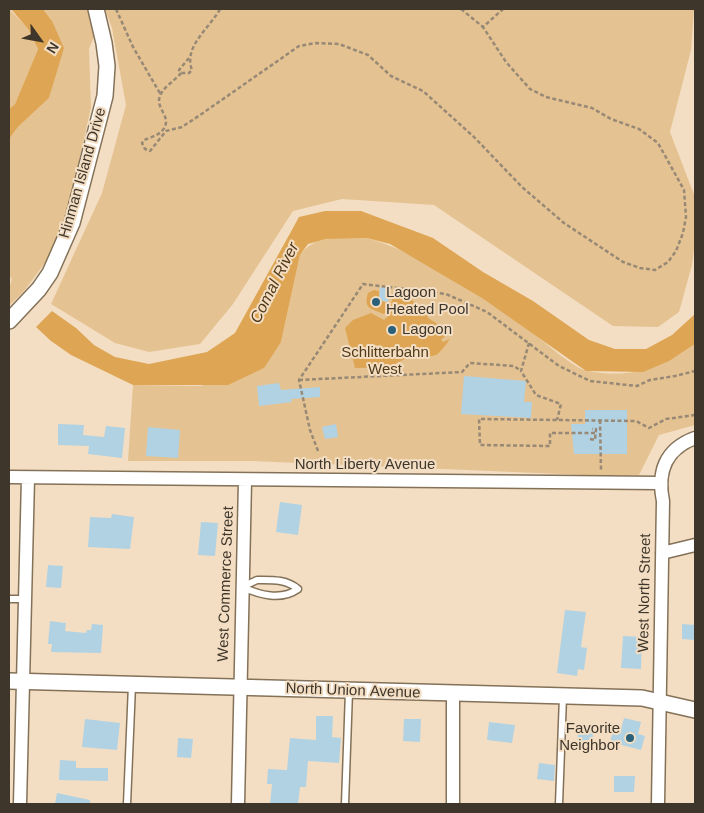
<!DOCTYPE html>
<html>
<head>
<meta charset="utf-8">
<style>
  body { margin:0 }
  #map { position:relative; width:704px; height:813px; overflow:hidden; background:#f3dec3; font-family:Arial,sans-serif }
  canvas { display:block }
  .frame { position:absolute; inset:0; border:10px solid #3e362b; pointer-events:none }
  .north { position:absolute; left:15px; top:15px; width:50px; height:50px; -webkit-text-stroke:4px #f3dec3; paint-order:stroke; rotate:122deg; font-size:14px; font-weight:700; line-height:20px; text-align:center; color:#3e362b }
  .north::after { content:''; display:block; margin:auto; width:18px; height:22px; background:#3e362b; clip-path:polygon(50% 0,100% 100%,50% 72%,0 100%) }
</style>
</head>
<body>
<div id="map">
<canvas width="704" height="813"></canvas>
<div class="frame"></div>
<div class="north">N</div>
</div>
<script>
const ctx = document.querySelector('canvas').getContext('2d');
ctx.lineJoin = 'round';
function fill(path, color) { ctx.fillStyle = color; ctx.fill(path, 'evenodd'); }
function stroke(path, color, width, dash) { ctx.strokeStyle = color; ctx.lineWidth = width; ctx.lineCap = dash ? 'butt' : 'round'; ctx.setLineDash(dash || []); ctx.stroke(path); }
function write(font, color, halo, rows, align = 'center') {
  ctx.font = font + ' Arial,sans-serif'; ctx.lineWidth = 4; ctx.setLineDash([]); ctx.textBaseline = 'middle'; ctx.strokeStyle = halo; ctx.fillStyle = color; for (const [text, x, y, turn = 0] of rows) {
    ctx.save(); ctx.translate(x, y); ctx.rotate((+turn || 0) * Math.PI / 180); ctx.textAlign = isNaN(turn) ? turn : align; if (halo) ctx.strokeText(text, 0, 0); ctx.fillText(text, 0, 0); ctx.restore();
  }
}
fill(new Path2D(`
  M9 9 30 30 38 49 15 104 9 109Z
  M43 9H88L95 34 89 49 91 107 68 211 56 248 24 291 9 306V289L12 279 9 275V139L18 127 49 98 54 80 52 21Z
  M105 9H694L691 50 670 132 695 197V241L692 265 679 312 658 327 613 326 434 205 342 199 293 211 233 304 200 344 149 352 115 343 51 304 102 193 126 105 112 28Z
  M367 238C422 253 488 301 535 335 546 343 576 370 588 371 633 379 659 368 695 344V425L659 435 639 475H585L252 461H128L133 385 201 386 281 342 300 255C317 232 341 240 367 238Z`), '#e5c291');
fill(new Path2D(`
  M11 9H43L52 21 64 48 49 98 18 127 9 139V109L15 104 38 49 29 30Z
  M325 211H361L433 238 483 272 533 301 589 340 615 349H646L672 335 695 314V344L669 361 643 372 586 371 482 298 390 244 367 238 326 239 308 244 300 255 281 342 264 368 228 385H133L71 355 51 341 36 327 52 311 76 328 94 345 115 357 149 364 207 352 235 333 299 217Z
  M374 290 379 291V300L388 303 386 313 383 314C371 308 363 309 368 293Z
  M399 291 427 311 428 318 436 323 446 335 441 340 443 342 450 339C431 366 436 351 410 357 405 358 401 362 396 363L395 367 355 368 345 328 353 320 371 313 384 320 390 314 392 299Z`), '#dea654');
fill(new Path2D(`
  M380 287 390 289 388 302 379 300Z
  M464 376 526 381 524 402H532L531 418 461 414Z
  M279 383 281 390 320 387V397L291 399 292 402 259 406 257 386Z
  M585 410H627V454H574L571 424H585Z
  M58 424 84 425 83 435 104 437 106 426 125 428 122 458 88 454 89 446 58 445Z
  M336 424 338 437 325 439 322 427Z
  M148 427 180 430 178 458 146 456Z
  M280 502 302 505 298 535 276 532Z
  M112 514 134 517 130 549 88 547 90 517 111 518Z
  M201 522 218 523 215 556 198 555Z
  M48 565 63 566 61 588 46 587Z
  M565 610 586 612 581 647 587 648 584 670 578 669 577 676 557 673Z
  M50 621 66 623 65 631 86 633 87 630H91L92 624 103 625 101 653 51 652 52 644H48Z
  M682 624 695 625V640L682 639Z
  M623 636 642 637 641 669 621 668Z
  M316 716H333L332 737 341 738 339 763 308 761 306 787H300L298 804H270L272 784H267L268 769 287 770 290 738 316 740Z
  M624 718 641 722 638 734 645 736 641 750 610 742 614 727 621 729Z
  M85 719 120 723 117 750 82 747Z
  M404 719H421L420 742 403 741Z
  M489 722 515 725 512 743 487 740Z
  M579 725 594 727 591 753 576 751Z
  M178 738 193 739 191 758 177 757Z
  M60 760 76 761V768H108V781L59 780Z
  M539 763 555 765 554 781 537 779Z
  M614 776H635L634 792H614Z
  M57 793 90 800V804H55Z`), '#b1d2e3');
const service = new Path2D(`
  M257 580C272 580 286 579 298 589 281 601 260 595 242 587Z
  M9 599H25
  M127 804 132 685
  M345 804 349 691
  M559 804 563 696`);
const minor = new Path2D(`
  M9 477 659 483
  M662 553 695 545
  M20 804 28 478
  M238 804 245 481
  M453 804V694
  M658 804 663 501C657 472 665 449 695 438`);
const tertiary = new Path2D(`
  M9 321 39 289 50 273 72 223 105 96 107 66 104 43 96 9
  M9 681 642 698 695 710`);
stroke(service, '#837158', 9);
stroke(minor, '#837158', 15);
stroke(tertiary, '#837158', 18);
stroke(new Path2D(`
  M116 9 133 47 161 95
  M461 9 483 27 503 9
  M189 58 179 70 181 73H189L192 70C183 46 210 28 220 9
  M181 73C175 81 159 89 159 101 159 107 165 114 166 120 167 133 152 137 144 140L142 143 145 149 150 151 166 131 182 127 203 113 299 46 316 43 339 44 368 55 391 76 423 91 474 137 522 187 564 223 623 262 640 268 655 270 668 262 676 251 683 233 686 217 684 190 658 143 639 129 611 119 592 108 546 97 530 89 506 62 483 27
  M529 343 521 371 536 395 561 404 557 420
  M299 380 462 372 470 363 514 366 521 371
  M600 420 601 471
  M595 433H550V446L480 445 479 419 636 421 649 428 666 419 695 415
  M590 439 595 440 596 429H592
  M318 451 310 430 299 380 363 284 446 294 487 312 559 366 590 381 637 386 650 380 675 376 695 371`), '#978976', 2.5, [4, 2.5]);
stroke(service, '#fff', 6);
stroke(minor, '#fff', 12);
stroke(tertiary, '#fff', 15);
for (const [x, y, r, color] of [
  [376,302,5,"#29617b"],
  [392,330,5,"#29617b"],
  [630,738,5,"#29617b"]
]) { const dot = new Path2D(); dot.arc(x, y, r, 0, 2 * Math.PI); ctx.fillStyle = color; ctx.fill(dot); stroke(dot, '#f3dec3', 2); }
write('15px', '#3e362b', '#f3dec3', [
  ["Hinman Island Drive",83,173,-74],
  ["North Liberty Avenue",365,465],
  ["West Commerce Street",226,584,-88],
  ["West North Street",645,593,-89],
  ["North Union Avenue",353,691,2]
]);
write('15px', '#3e362b', '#f3dec3', [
  ["Lagoon",386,293],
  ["Heated Pool",386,310],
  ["Lagoon",402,330],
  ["Favorite",620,729,"right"],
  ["Neighbor",620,746,"right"]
], 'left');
write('15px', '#513a17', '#f3dec3', [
  ["Schlitterbahn",385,353],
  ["West",385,370]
]);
write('italic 16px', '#533b19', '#f3dec3', [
  ["Comal River",275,283,-63]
]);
</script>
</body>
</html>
